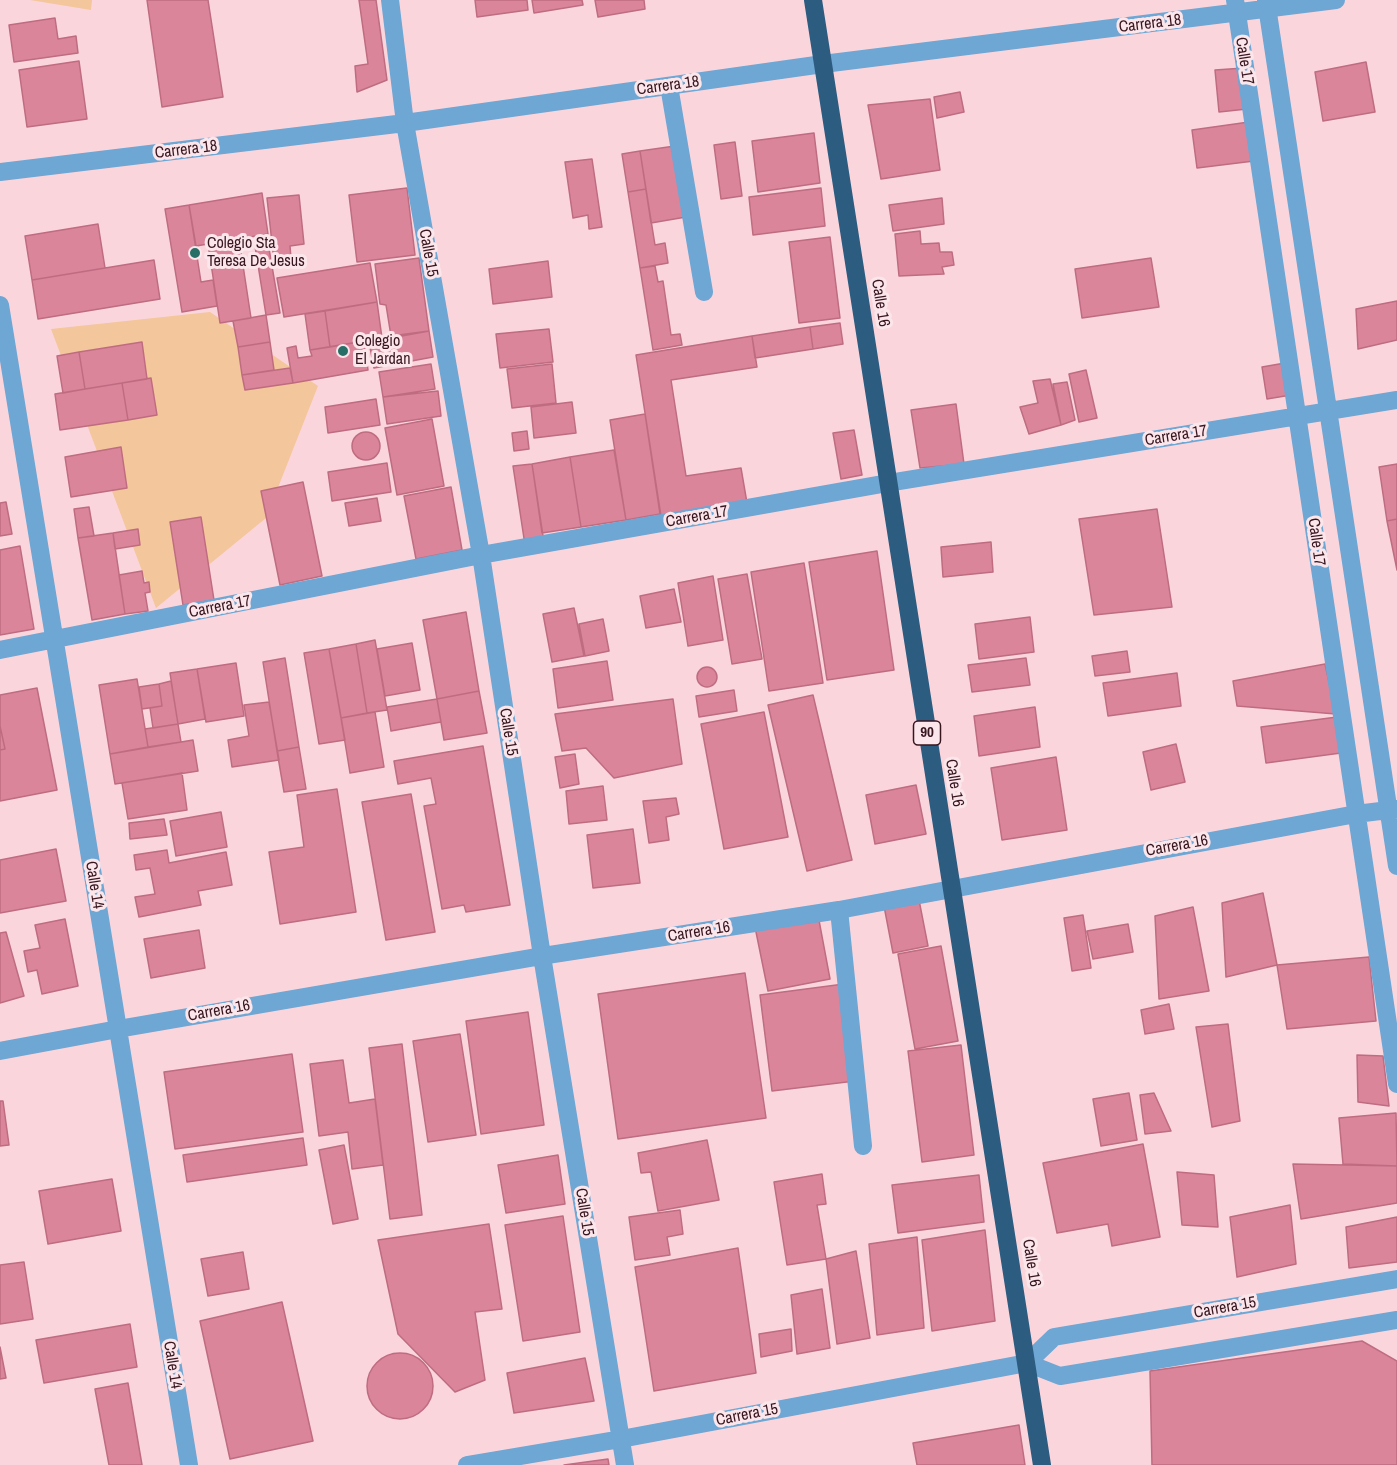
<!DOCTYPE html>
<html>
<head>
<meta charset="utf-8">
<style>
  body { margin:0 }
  canvas { display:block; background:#fad5dc }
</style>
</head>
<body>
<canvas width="1397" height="1465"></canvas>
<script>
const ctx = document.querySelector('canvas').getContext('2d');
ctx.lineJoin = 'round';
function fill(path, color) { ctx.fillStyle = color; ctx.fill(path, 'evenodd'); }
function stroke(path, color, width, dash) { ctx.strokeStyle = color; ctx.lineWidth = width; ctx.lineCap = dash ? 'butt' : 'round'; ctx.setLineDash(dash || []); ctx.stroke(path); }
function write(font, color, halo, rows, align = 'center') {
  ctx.font = font + ' "Archivo Narrow",sans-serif'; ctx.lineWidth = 6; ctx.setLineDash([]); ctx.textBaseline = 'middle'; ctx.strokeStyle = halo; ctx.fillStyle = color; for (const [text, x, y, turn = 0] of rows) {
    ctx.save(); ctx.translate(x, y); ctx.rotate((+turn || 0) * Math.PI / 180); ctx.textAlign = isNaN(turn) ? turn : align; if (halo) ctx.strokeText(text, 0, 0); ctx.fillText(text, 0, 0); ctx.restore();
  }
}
fill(new Path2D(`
  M30 0H92L91 10Z
  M210 312 318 386 266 518 156 608 51 329Z`), '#f4c69c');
const building = new Path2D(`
  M147 0H208L223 97 162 107Z
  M359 0H376L387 80 357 92 355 66 368 64Z
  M475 0H527L528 10 477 17Z
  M532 0H582L583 5 534 13Z
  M595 0H644L645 9 598 17Z
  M55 18 58 39 76 36 78 53 14 62 9 25Z
  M79 61 87 119 27 127 19 70Z
  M1366 62 1375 112 1323 121 1315 72Z
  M1244 68 1247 109 1219 112 1215 70Z
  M960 92 964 112 937 118 934 97Z
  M930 99 940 170 881 179 868 105Z
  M1249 122 1254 161 1197 168 1192 130Z
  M814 133 820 183 758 192 752 141Z
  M735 142 742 196 721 199 714 145Z
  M675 146 686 217 651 223 640 151Z
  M640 151 646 189 628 192 622 154Z
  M592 159 602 227 589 229 588 215 573 218 565 162Z
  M407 188 415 255 357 262 349 195Z
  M821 188 825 226 753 235 749 197Z
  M646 189 655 245 665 243 668 263 640 268 628 192Z
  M262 193 268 234 196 246 189 205Z
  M299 195 304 244 290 246 291 258 274 261 267 198Z
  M942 198 944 224 893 231 889 205Z
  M189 205 201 282 213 280 217 306 182 312 165 209Z
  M98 224 105 268 32 280 25 236Z
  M920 231 921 244 939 243 940 252H952L954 265 942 267 944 274 899 276 895 234Z
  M267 237 280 313 266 315 254 240Z
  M830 237 840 318 799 323 789 242Z
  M239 239 251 318 220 323 208 244Z
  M419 258 429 331 391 336 386 305 380 304 375 264Z
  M1151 258 1159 307 1082 318 1075 269Z
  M154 260 160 299 38 319 32 280Z
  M548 261 552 297 493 304 489 269Z
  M370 263 377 302 284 317 277 278Z
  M655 266 658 282 663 281 671 335 680 334 682 345 653 350 640 268Z
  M1397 301V340L1358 349 1356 309Z
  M377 302 382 338 330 347 325 311Z
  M325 311 330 347 310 350 305 314Z
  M266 315 270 342 238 347 233 321Z
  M840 323 843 344 813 349 810 327Z
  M810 327 813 349 755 358 752 336Z
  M549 329 553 362 500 368 496 334Z
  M429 331 433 357 374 368 369 342Z
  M752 336 757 367 671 380 686 476 741 468 747 503 661 516 636 355Z
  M364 341 368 370 293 383 287 348 296 346 298 358 312 356 310 350Z
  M142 342 147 379 85 389 79 352Z
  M270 342 274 370 242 375 238 347Z
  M79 352 85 389 63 393 57 356Z
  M1285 363 1291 395 1267 399 1262 367Z
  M431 364 435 389 383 397 379 372Z
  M552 364 556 403 512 408 507 369Z
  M290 368 293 383 245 390 242 375Z
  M1086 370 1097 418 1079 422 1069 374Z
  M151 378 157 415 128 420 122 383Z
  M1050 379 1061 425 1029 434 1020 407 1038 403 1033 381Z
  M1067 382 1075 420 1061 425 1053 384Z
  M122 383 128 420 60 430 55 394Z
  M438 391 441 416 387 424 383 397Z
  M376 399 380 425 328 433 325 407Z
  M572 402 576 433 534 438 531 407Z
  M956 404 964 464 920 468 911 410Z
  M645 414 660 514 626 520 610 420Z
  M432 419 444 486 397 495 385 428Z
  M854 430 862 475 841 479 833 433Z
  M527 431 529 449 514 451 512 433Z
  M352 446a14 14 0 1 1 28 0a14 14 0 1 1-28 0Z
  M121 447 127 488 71 497 65 457Z
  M614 450 626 520 581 527 570 457Z
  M570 457 581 527 542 533 532 464Z
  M387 463 391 492 332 501 328 472Z
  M532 464 544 542 525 545 513 466Z
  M1397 464V519L1387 521 1379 467Z
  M303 482 322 576 280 585 261 491Z
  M451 487 462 550 416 559 404 496Z
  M377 498 381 521 349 526 345 503Z
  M6 502 12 534 0 536V503Z
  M89 507 94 536 78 538 74 509Z
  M1157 509 1172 607 1094 615 1079 519Z
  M201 517 214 600 183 605 170 522Z
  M1397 519V570L1387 521Z
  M138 529 140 545 115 549 113 533Z
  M113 533 125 614 92 620 78 538Z
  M991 542 993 572 943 577 941 547Z
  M20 546 34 629 0 635V550Z
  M877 551 894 670 827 680 809 562Z
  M804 563 823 683 769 691 751 572Z
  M142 571 144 583 149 582 150 592 145 593 148 611 125 614 119 575Z
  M747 574 762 659 732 664 718 579Z
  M713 576 723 640 688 646 678 583Z
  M674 589 681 622 646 628 640 596Z
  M574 608 584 656 552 662 543 614Z
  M466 612 479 691 437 699 423 620Z
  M1030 617 1034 652 979 659 975 624Z
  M603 619 609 651 585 656 579 624Z
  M375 640 387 710 367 713 356 644Z
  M412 643 420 690 385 696 377 649Z
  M356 644 367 713 341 718 329 649Z
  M329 649 345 740 319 744 304 653Z
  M1127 651 1130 672 1095 676 1092 656Z
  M285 658 299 747 277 751 263 662Z
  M1026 658 1030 685 972 692 968 665Z
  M607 661 613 700 558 708 553 669Z
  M236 663 244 716 206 722 197 669Z
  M1325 664 1336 714 1237 706 1233 681Z
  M697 677a10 10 0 1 1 20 0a10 10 0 1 1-20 0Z
  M197 669 205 719 178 724 170 673Z
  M1177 673 1181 706 1108 716 1103 683Z
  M137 679 148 747 110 754 99 685Z
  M171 681 178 724 153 728 150 708 162 706 159 684Z
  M159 684 162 706 142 709 139 687Z
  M37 688 57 790 0 801V750L5 749 0 726V695Z
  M734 690 737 711 699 717 696 696Z
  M479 691 487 733 444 740 437 699Z
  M813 695 852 860 807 871 768 705Z
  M437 699 441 722 391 731 387 707Z
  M673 699 682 764 614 778 586 748 562 751 555 714Z
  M269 702 279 760 232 767 228 740 249 736 244 705Z
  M1035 707 1040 747 979 756 974 716Z
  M375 712 384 767 350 773 341 718Z
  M764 712 788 837 724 849 701 724Z
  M1337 717 1341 753 1266 763 1261 727Z
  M178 724 181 742 148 747 145 729Z
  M0 726 5 749 0 750Z
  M193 740 198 771 115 784 110 754Z
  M1176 744 1185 782 1151 790 1143 752Z
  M483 746 510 905 466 912 464 905 442 909 424 806 436 804 431 778 398 784 394 761Z
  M299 747 306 789 284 792 277 751Z
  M575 754 579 784 560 788 555 757Z
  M1056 757 1067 830 1002 840 991 768Z
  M182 773 187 810 128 819 122 783Z
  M916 785 926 834 875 844 866 795Z
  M603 786 607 820 569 824 566 791Z
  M337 789 356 912 280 924 269 852 304 847 297 795Z
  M411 794 435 932 386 940 362 802Z
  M676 798 679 814 666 817 669 840 649 843 643 801Z
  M221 812 227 847 176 856 170 821Z
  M164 819 167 835 130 839 129 823Z
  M633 829 640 883 593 888 587 835Z
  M56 849 66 901 0 913V860Z
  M167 850 169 863 226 852 232 885 198 891 201 905 139 917 135 897 155 894 150 868 136 870 134 855Z
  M1263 893 1277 965 1226 977 1222 903Z
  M919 900 928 946 893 953 884 906Z
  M1193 907 1209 991 1159 999 1155 916Z
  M818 915 830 979 768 991 755 927Z
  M1083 915 1091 968 1072 971 1064 918Z
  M65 919 78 986 42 994 37 970 28 972 24 951 40 948 35 925Z
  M1128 924 1133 952 1093 959 1087 931Z
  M199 930 205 968 151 978 144 939Z
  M6 932 24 996 0 1003V933Z
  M941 946 958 1041 915 1049 898 954Z
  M1369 957 1376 1021 1287 1029 1277 965Z
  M745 973 766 1118 618 1139 598 994Z
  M844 984 855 1081 772 1091 760 995Z
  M1169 1004 1174 1029 1145 1034 1141 1010Z
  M528 1012 544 1125 481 1134 466 1021Z
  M1228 1024 1240 1121 1212 1127 1196 1027Z
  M460 1034 476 1135 428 1142 413 1041Z
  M402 1044 422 1215 390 1219 369 1048Z
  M961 1045 974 1155 922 1162 908 1051Z
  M292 1054 303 1132 175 1149 164 1072Z
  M1357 1055 1383 1056 1389 1106 1358 1102Z
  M343 1060 349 1103 375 1099 383 1165 352 1169 348 1132 319 1136 310 1064Z
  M1129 1093 1137 1140 1101 1146 1093 1099Z
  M1154 1093 1171 1131 1145 1134 1140 1095Z
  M0 1101H3L9 1145 0 1146Z
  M1396 1113 1397 1166 1343 1164 1339 1118Z
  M303 1138 307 1165 187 1182 183 1155Z
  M707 1140 719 1200 658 1211 651 1172 641 1173 638 1153Z
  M1143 1144 1160 1237 1112 1246 1108 1224 1057 1233 1043 1163Z
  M344 1145 358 1219 333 1224 319 1150Z
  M558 1155 565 1204 506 1213 498 1165Z
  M1293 1164 1397 1166V1203L1301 1219Z
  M1177 1172 1214 1175 1218 1227 1182 1225Z
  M822 1174 826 1204 817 1205 826 1259 787 1265 774 1182Z
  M979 1175 984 1222 898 1233 892 1185Z
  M112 1179 121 1231 48 1244 39 1191Z
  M1290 1205 1296 1264 1237 1277 1230 1217Z
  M680 1210 683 1234 667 1237 670 1255 635 1260 629 1217Z
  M563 1216 580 1332 523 1341 505 1225Z
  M1397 1217V1262L1349 1268 1346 1227Z
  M489 1224 502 1309 475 1312 485 1380 455 1392 398 1334 378 1240Z
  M985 1230 995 1321 932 1331 922 1240Z
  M917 1237 924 1328 877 1335 869 1244Z
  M738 1248 756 1373 654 1391 635 1267Z
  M856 1251 870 1338 837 1344 826 1259Z
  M243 1252 249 1289 208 1296 201 1259Z
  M24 1262 33 1319 0 1324V1265Z
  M822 1289 830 1348 797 1354 791 1295Z
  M282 1302 313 1441 230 1459 200 1321Z
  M130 1324 137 1367 44 1383 36 1340Z
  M791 1329 792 1351 761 1357 759 1334Z
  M1362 1341 1397 1361V1465H1152L1150 1371Z
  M0 1347 6 1378 0 1379Z
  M367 1386a33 33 0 1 1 66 0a33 33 0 1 1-66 0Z
  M585 1358 594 1401 514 1413 507 1373Z
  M128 1383 142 1465H109L95 1389Z
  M1019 1425 1025 1465H917L913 1443Z
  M608 1459 609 1465H564Z`);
fill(building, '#db859b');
stroke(building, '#bf6c81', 1.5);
stroke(new Path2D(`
  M390 0 405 123 481 555 542 956 625 1465
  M1235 0 1397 1084
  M1266 0 1397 866
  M669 86 704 292
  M0 172 405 123 823 64 1336 0
  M0 305 189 1465
  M0 650 481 555 888 483 1397 400
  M839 910 863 1146
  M0 1051 118 1029 542 956 839 910 1356 814 1397 809
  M1027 1363 1054 1337 1397 1279
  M467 1465 621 1439 1027 1363 1060 1376 1397 1320`), '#6ea6d4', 18);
stroke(new Path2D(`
  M813 0 1042 1465`), '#2c5c80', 18);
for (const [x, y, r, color] of [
  [195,253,6,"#276f66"],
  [343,351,6,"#276f66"]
]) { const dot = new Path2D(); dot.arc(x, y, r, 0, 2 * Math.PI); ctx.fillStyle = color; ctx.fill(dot); stroke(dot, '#fbe7eb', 2); }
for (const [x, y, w] of [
  [927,733,27]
]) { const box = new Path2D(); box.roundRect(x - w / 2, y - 12, w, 24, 4.5); ctx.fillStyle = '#fbe7eb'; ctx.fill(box); stroke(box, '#381620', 1.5); }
write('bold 15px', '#381620', null, [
  ["90",927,733]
]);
write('16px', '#381620', '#fbe7eb', [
  ["Carrera 18",1150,24,-7],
  ["Calle 17",1244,61,81],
  ["Carrera 18",668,86,-8],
  ["Carrera 18",186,150,-7],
  ["Calle 15",428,253,80],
  ["Calle 16",880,303,81],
  ["Carrera 17",1176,436,-9],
  ["Carrera 17",697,517,-10],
  ["Calle 17",1316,542,82],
  ["Carrera 17",220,607,-11],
  ["Calle 15",508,732,81],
  ["Calle 16",954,783,81],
  ["Carrera 16",1177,846,-10],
  ["Calle 14",94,885,81],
  ["Carrera 16",699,932,-9],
  ["Carrera 16",219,1011,-10],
  ["Calle 15",584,1212,81],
  ["Calle 16",1031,1263,81],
  ["Carrera 15",1225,1308,-10],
  ["Calle 14",172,1365,81],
  ["Carrera 15",747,1415,-11]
]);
write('16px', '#381620', '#fbe7eb', [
  ["Colegio Sta",207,244],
  ["Teresa De Jesus",207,262],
  ["Colegio",355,342],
  ["El Jardan",355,360]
], 'left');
</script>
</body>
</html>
